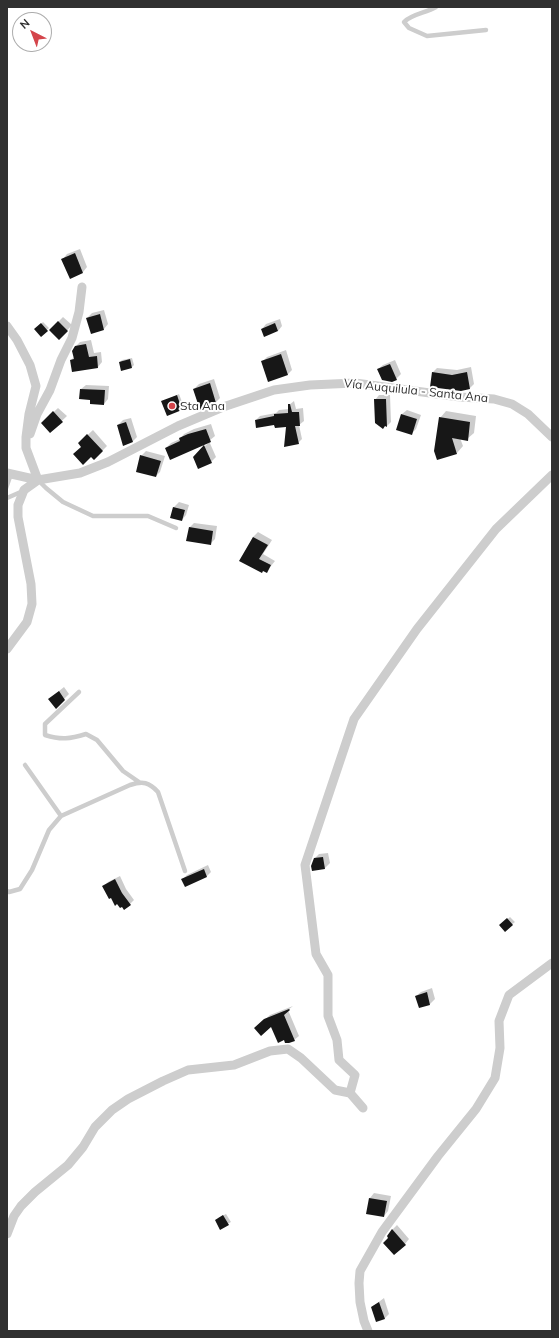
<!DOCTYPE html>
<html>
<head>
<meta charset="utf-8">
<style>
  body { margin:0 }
  #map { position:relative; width:559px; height:1338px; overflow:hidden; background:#fff; font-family:Mulish,sans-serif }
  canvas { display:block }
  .frame { position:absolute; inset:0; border:8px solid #303030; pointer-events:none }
  .north { position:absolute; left:12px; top:12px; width:40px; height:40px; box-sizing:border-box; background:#fff; border:1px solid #acacac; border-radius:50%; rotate:318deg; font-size:11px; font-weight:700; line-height:16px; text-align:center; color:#303030 }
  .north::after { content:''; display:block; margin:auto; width:14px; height:18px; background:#d4454b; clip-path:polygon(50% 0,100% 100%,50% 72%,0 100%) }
</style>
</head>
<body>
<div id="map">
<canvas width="559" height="1338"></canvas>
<div class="frame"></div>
<div class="north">N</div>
</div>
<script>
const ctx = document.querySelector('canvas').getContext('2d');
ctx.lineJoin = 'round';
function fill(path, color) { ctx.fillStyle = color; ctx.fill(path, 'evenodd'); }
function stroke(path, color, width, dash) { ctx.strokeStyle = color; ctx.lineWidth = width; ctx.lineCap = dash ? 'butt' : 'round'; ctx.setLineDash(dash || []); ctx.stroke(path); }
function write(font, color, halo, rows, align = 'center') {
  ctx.font = font + ' Mulish,sans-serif'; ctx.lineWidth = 4; ctx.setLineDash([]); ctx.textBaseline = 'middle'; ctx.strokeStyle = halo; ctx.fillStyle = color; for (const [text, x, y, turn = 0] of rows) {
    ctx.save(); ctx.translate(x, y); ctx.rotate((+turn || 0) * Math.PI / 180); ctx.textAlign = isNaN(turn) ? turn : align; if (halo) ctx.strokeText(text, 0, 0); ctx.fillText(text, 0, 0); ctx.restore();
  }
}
fill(new Path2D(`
  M80 249 87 267 83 272 70 277 63 259 67 254Z
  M104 310 108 324 104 329 87 318 92 313Z
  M63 317 72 325 64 334 50 330Z
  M280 319 282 326 278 331 262 329 266 324Z
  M43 322 49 328 41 335 36 329Z
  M91 340 94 353 101 352 102 362 98 367 71 360 74 357 75 347 80 342Z
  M286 350 292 370 287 375 262 362 267 357Z
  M132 358 134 365 132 367 120 362 122 360Z
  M395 360 401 374 396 379 378 369 383 365Z
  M471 367 474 384 470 388 432 373 437 368 457 370Z
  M214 379 220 398 215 403 194 389 199 384Z
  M86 385 109 386 108 399 104 404 81 389Z
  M179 394 184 407 167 415 162 402Z
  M379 395H390L391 422 387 426 375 400Z
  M294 401 296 409 303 408 304 421 299 425 302 439 298 443 287 426 256 420 260 416 276 413 279 410 289 409V405Z
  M58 408 67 416 50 432 42 423Z
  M407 410 421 415 416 429 411 434 402 414Z
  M446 411 476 416 474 433 467 439 460 438 463 446 457 453 440 418Z
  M131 418 137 437 132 442 118 425 123 420Z
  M211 424 215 436 209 441 216 457 211 462 194 457 209 442 166 448 171 443 180 439 184 434 194 429Z
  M93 430 107 446 94 459 79 443Z
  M146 451 165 456 160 472 156 476 141 456Z
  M7 474 13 475 7 492Z
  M179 502 189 505 186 515 182 520 171 517 174 507Z
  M194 523 217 526 215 539 210 544 189 528Z
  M258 532 272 540 263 554 275 561 267 571 240 561 253 537Z
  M64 687 69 694 56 707 49 699Z
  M328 853 330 863 325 868 313 870 314 859 319 854Z
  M208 865 211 872 207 876 183 879 187 875Z
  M120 876 126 889 134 900 130 904 104 886 108 882Z
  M510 917 515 922 505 930 501 925Z
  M432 988 435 999 430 1004 420 1007 416 996 421 992Z
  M293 1006 288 1010 299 1036 294 1040 271 1025 260 1024 270 1015Z
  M374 1193 391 1196 388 1211 384 1216 367 1213 370 1198Z
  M226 1214 231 1222 220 1228 218 1218Z
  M397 1225 409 1239 405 1244 389 1238 392 1230Z
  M384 1298 389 1314 384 1319 372 1307Z`), '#0003');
fill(new Path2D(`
  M75 253 83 273 70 279 61 259Z
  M100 314 104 330 91 334 86 318Z
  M58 321 68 331 59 340 49 330Z
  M41 323 48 331 41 337 34 329Z
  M275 323 278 331 264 337 261 329Z
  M86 344 89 357 97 356 98 368 72 372 70 360 74 359 72 351 75 346Z
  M281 354 288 375 268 382 261 361Z
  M130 359 132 368 121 371 119 362Z
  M390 364 397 380 392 382 382 380 377 369Z
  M432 372 452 375 467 372 470 389 461 391 430 387Z
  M210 383 216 403 200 410 193 389Z
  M80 389 105 390 104 405 90 404V400L79 399Z
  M177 395 182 410 167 416 161 401Z
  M374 399H386L387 427 385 426 383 429 375 423Z
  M288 404H290L292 412H299L300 426H295L299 444 284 447 286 427 275 428 274 425 256 428 255 420 274 416V414L288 413Z
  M53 411 63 422 50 433 41 423Z
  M401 414 417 419 412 435 396 430Z
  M439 417 470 422 468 441 452 438 457 454 437 460 434 451Z
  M126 422 133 442 123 446 117 425Z
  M206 429 211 442 170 460 165 448 180 441 179 438 188 434Z
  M87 434 103 451 94 460 91 457 83 465 73 454 81 447 78 443Z
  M204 445 212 463 198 469 193 457Z
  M140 455 161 461 156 477 136 472Z
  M173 507 185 510 182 521 170 518Z
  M189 527 213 531 211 545 186 541Z
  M253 537 268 545 259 559 271 565 267 573 263 571 262 573 239 561Z
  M59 691 65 700 56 709 48 699Z
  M323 857 325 869 312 871 311 866 314 858Z
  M204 869 207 877 185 887 181 879Z
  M115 879 122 893 131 905 124 910 122 907 120 908 117 904 115 906 111 898 109 899 102 886Z
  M507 918 513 925 505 932 499 925Z
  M427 992 430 1005 419 1008 415 996Z
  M289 1009 290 1010 284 1015 295 1041 289 1043H285L284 1040 278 1043 271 1027 261 1036 254 1028 264 1019Z
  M369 1198 387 1201 384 1217 366 1214Z
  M223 1215 229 1225 220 1230 215 1220Z
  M392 1229 406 1245 394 1255 383 1243 388 1238 387 1236Z
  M379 1302 385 1319 376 1322 371 1307Z`), '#171717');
stroke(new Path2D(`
  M436 7C426 13 412 14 404 22L409 28 427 36 486 30
  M39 481 46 488 63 502 93 516H148L176 528
  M7 498 23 491
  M79 692 45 724V735C61 740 70 739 86 734L97 740 123 771 139 782
  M25 765 61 816
  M7 891 9 892 20 889 32 870 49 830 61 816 130 785C143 781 149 782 158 792L185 871`), '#cdcdcd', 4.5);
stroke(new Path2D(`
  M7 326 17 340 30 365 36 386 29 414 26 437V448L38 480
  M30 434 37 414 50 390 61 360 72 338 79 312 82 287
  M7 473 38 480
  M7 649 27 622 32 604 31 584 18 517V505L24 490 38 480 80 473 108 462 178 426 223 407 274 390 310 385 355 383 460 397 494 399 512 404 528 414 552 437
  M350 1093 355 1075 339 1060 337 1040 328 1016V975L316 954 305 865 354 719 417 629 496 529 552 475
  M7 1234 14 1216 21 1206 35 1192 68 1165 83 1147 95 1127 112 1110 128 1099 163 1081 188 1070 234 1065 270 1051 288 1049 301 1058 335 1090 350 1093 363 1108
  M368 1331 364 1321 360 1302 359 1283 360 1271 382 1232 438 1156 476 1109 495 1078 500 1048 499 1021 509 995 552 963`), '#cdcdcd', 9);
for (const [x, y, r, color] of [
  [172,406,4,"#d4454b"]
]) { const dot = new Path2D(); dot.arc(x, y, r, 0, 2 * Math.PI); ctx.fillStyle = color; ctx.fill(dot); stroke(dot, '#fff', 1.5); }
write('12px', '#303030', '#fff', [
  ["Vía Auquilula - Santa Ana",416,391,6]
]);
write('12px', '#303030', '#fff', [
  ["Sta Ana",180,406]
], 'left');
</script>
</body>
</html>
